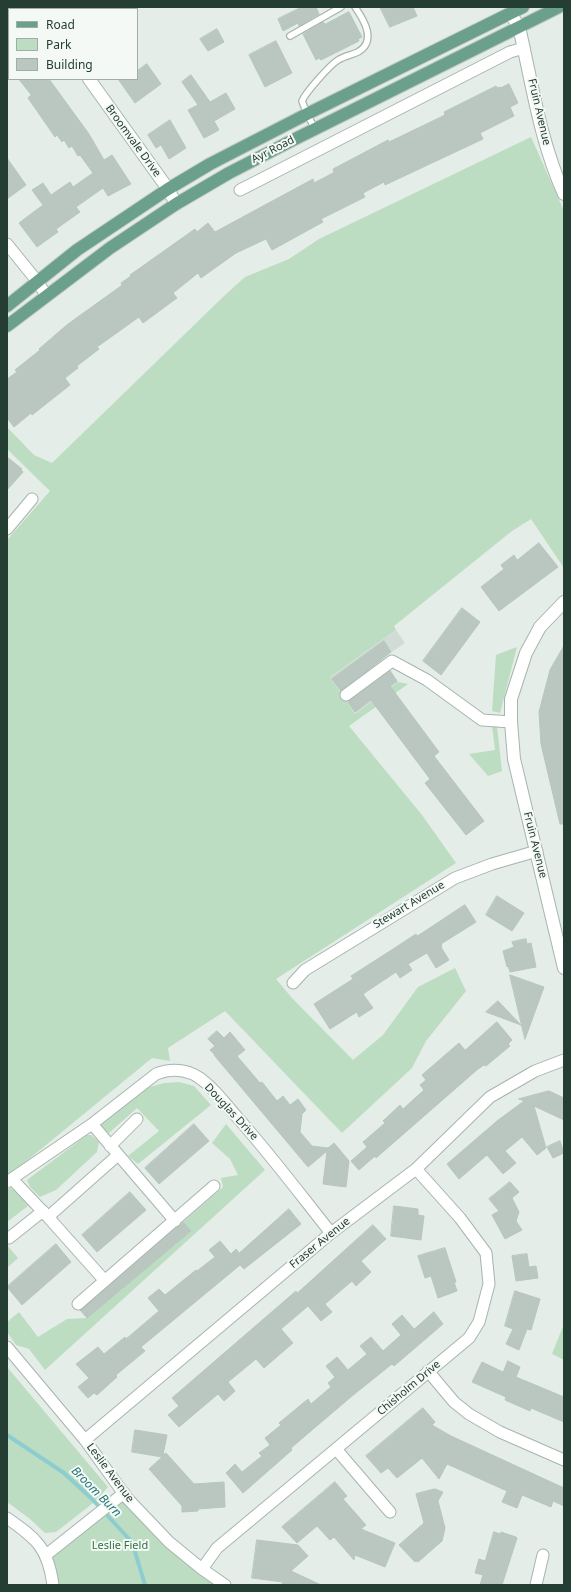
<!DOCTYPE html>
<html>
<head>
<meta charset="utf-8">
<style>
  body { margin:0 }
  #map { position:relative; width:571px; height:1592px; overflow:hidden; background:#e4ede7; font-family:"Noto Sans",sans-serif }
  canvas { display:block }
  .frame { position:absolute; inset:0; border:8px solid #243e33; pointer-events:none }
  .legend { position:absolute; left:8px; top:8px; width:130px; height:72px; box-sizing:border-box; background:#f4f9f6; border:1px solid #a1aea8; margin:0; padding:5px 7px; list-style:none; font-size:12px; color:#243e33 }
  .legend li { display:flex; align-items:center; gap:8px; height:20px }
  .legend b { width:20px; border:1px solid #a1aea8 }
</style>
</head>
<body>
<div id="map">
<canvas width="571" height="1592"></canvas>
<div class="frame"></div>
<ul class="legend">
<li><b style="height:5px;background:#6aa08c"></b>Road</li>
<li><b style="height:11px;background:#bdddc2"></b>Park</li>
<li><b style="height:11px;background:#b9c7c0"></b>Building</li>
</ul>
</div>
<script>
const ctx = document.querySelector('canvas').getContext('2d');
ctx.lineJoin = 'round';
function fill(path, color) { ctx.fillStyle = color; ctx.fill(path, 'evenodd'); }
function stroke(path, color, width, dash) { ctx.strokeStyle = color; ctx.lineWidth = width; ctx.lineCap = dash ? 'butt' : 'round'; ctx.setLineDash(dash || []); ctx.stroke(path); }
function write(font, color, halo, rows, align = 'center') {
  ctx.font = font + ' "Noto Sans",sans-serif'; ctx.lineWidth = 4; ctx.setLineDash([]); ctx.textBaseline = 'middle'; ctx.strokeStyle = halo; ctx.fillStyle = color; for (const [text, x, y, turn = 0] of rows) {
    ctx.save(); ctx.translate(x, y); ctx.rotate((+turn || 0) * Math.PI / 180); ctx.textAlign = isNaN(turn) ? turn : align; if (halo) ctx.strokeText(text, 0, 0); ctx.fillText(text, 0, 0); ctx.restore();
  }
}
fill(new Path2D(`
  M396 630 405 643 383 658 398 682 355 714 330 677Z`), '#d2dcd6');
fill(new Path2D(`
  M531 137 564 211V568L531 519 512 531 394 626 396 630 330 677 355 714 398 682 408 684 349 726 422 815 456 863 276 979 292 998 353 1060 383 1035 418 987 455 968 466 991 426 1041 412 1068 342 1133 225 1011 168 1048 170 1061 152 1058 7 1177V540L50 491 7 449V427L34 455 52 463 224 296 245 277 289 259 319 239Z
  M517 647 500 713 492 711 496 655Z
  M492 726H497L502 771 488 776 469 754 495 750Z
  M179 1082 194 1086 211 1105 138 1164 128 1156 159 1131 137 1108 109 1133 100 1128 101 1124 146 1088 164 1083Z
  M226 1124 265 1170 45 1370 29 1349 16 1345 7 1332V1322L19 1312 38 1337 67 1319 87 1318 190 1232 183 1222 223 1187 221 1178 238 1175 230 1159 212 1143Z
  M87 1135H91L99 1142 97 1152 56 1190 40 1197 30 1187 27 1180Z
  M10 1188 17 1192 28 1206 7 1222V1190Z
  M7 1245 18 1258 7 1268Z
  M564 1324V1360L552 1354Z
  M7 1367 108 1487 97 1500 56 1532 45 1533 30 1519 7 1502Z
  M124 1493 169 1542 228 1585H53L46 1555Z`), '#bdddc2');
stroke(new Path2D(`
  M7 1435 64 1473 92 1499 132 1542 145 1585`), '#8ecdcf', 4);
const building = new Path2D(`
  M302 7H316L319 14 299 26 298 23 283 31 278 19Z
  M380 7H413L417 16 390 27Z
  M349 12 362 37 358 39 359 41 321 60 319 58 316 60 303 34 323 22 325 24Z
  M217 29 224 42 208 51 200 39Z
  M276 41 292 73 265 87 249 55Z
  M147 64 161 84 135 103 118 79H137V71Z
  M191 75 210 102 226 93 235 109 214 121 219 130 204 138 188 110 198 105 182 82Z
  M19 79H49L89 134 104 160 112 155 131 184 108 196 103 188 76 207 80 212 56 229 58 232 37 247 19 223 43 205 32 190 43 183 51 195 70 182 73 187 93 173 80 155 78 156 72 146 69 148 64 140 62 142 57 135 55 137 28 98 31 95Z
  M509 84 518 103 510 107 514 116 480 133 483 139 385 185 384 182 363 193 365 197 321 219 323 222 272 250 266 239 236 253 201 278 198 273 173 293 177 298 143 323 139 317 97 347 99 349 77 366 78 368 65 378 70 385 32 415 31 413 14 427 7 418V379L17 372 15 370 40 350 39 349 68 324 121 286 122 285 121 283 131 276 130 275 195 229 197 232 208 223 215 232 313 179 314 183 333 173 334 172 333 169 388 140 389 142 443 116 445 114 444 112 496 86 497 88 500 87V88Z
  M170 120 186 148 169 159 161 145 156 148 148 135Z
  M7 158 26 185 7 199Z
  M7 457 22 469 21 470 23 472 7 490Z
  M539 543 558 567 499 611 481 587 504 569 501 565 514 555 517 560Z
  M462 608 480 622 441 675 423 661Z
  M384 641 391 652 341 691 332 679Z
  M564 646V824H560L541 744 539 712 550 670Z
  M390 671 397 681 390 686 439 752 434 756 484 821 466 835 425 783 430 779 371 700 355 712 348 702Z
  M497 896 524 913 512 931 486 915Z
  M465 905 476 922 441 944 442 946 441 947 449 960 436 968 427 953 408 964 412 970 400 978 396 972 363 994 373 1008 359 1017 357 1012 330 1029 314 1004 353 979 351 976 390 951 416 934 417 936Z
  M526 939 527 944 531 943 536 967 510 972 508 966 507 967 503 951 514 947 512 942Z
  M510 975 544 987 525 1039Z
  M498 1001 521 1025 486 1012Z
  M497 1022 512 1040 508 1044 510 1046 486 1066 484 1065 478 1069 376 1158 375 1156 359 1170 351 1161 367 1147 363 1142 385 1123 383 1121 400 1105 403 1109 424 1090 420 1085 426 1080 422 1075 459 1043 465 1050Z
  M217 1031 224 1038 230 1032 245 1050 237 1056 260 1083 262 1082 277 1101 283 1096 290 1105 298 1099 306 1110 302 1114 300 1132 312 1146 328 1148 334 1143 349 1161 346 1187 323 1184 327 1151 308 1167 214 1055H215L210 1050 215 1046 208 1039Z
  M549 1091 564 1098V1120L534 1106 546 1148 537 1155 522 1137 505 1151 516 1163 503 1174 487 1155 459 1179 447 1164 497 1121 524 1101 519 1099Z
  M194 1124 209 1141 159 1184 145 1168Z
  M560 1141 564 1153 553 1158 547 1147Z
  M510 1182 519 1192 512 1198 519 1212 516 1221 522 1230 505 1239 492 1215 499 1211 489 1199Z
  M130 1192 146 1210 97 1252 82 1235Z
  M394 1206 418 1209V1215L424 1216 421 1240 391 1236Z
  M289 1209 301 1224 244 1269 240 1265 141 1347 145 1351 116 1375 117 1377 97 1395 94 1393 88 1398 78 1387 89 1378 76 1364 98 1347 104 1354 125 1337 126 1339 159 1311 148 1298 159 1289 165 1295 196 1270 197 1271 215 1257 209 1250 220 1241 231 1254 236 1249 239 1253Z
  M183 1222 191 1231 87 1318 80 1310Z
  M373 1225 386 1239 361 1261 371 1272 356 1286 352 1281 325 1304 332 1312 321 1321 308 1306 281 1329 293 1343 264 1368 256 1359 228 1382 235 1391 224 1401 218 1394 179 1427 168 1415 179 1406 172 1398 296 1291 297 1293Z
  M56 1244 71 1262 22 1305 7 1287Z
  M445 1248 456 1282H454L457 1291 438 1298 431 1276 425 1278 418 1256Z
  M527 1254 529 1267 536 1266 538 1278 516 1281 512 1256Z
  M515 1291 540 1299 531 1330 527 1329 519 1350 506 1344 513 1329 505 1326Z
  M434 1312 443 1324 394 1366 392 1364 352 1396 291 1448 292 1450 243 1493 226 1473 235 1464 242 1472 262 1456 259 1453 270 1445 265 1438 281 1425 279 1423 308 1399 311 1404 331 1387 328 1383 335 1377 326 1366 337 1357 348 1370 367 1354 360 1346 371 1337 383 1351 401 1335 392 1324 402 1315 414 1329Z
  M508 1361 520 1367 516 1377 564 1397V1422L531 1408 530 1411 505 1400 506 1397 472 1382 482 1362 503 1372Z
  M423 1408 435 1422 432 1425 451 1436 564 1488V1506L553 1501 551 1507 522 1495 517 1508 502 1502 507 1491 447 1464 439 1479 422 1458 397 1478 388 1468 381 1473 366 1456Z
  M135 1430 167 1435 163 1455 166 1453 194 1484 224 1482 225 1507 198 1509V1511L182 1512V1506L149 1469 162 1457 132 1452Z
  M335 1482 347 1496 343 1499 366 1525 361 1529 395 1543 385 1567 355 1555 354 1560 334 1537 330 1540 317 1526 297 1543 282 1527Z
  M435 1489 443 1492 438 1501 445 1528 442 1541 418 1562 416 1561 415 1562 399 1545 424 1523 416 1494Z
  M494 1532 501 1534V1532L516 1537 517 1538 502 1585H480L483 1575 475 1573 479 1559 485 1561Z
  M257 1540 298 1545 308 1556 291 1571 321 1585H281L283 1582 252 1578Z`);
fill(building, '#b9c7c0');
stroke(building, '#b6c6be', 1);
const service = new Path2D(`
  M290 36 341 7
  M315 129 307 114 302 101C306 92 329 66 338 60 344 56 352 55 358 52 377 41 364 20 355 7`);
const minor = new Path2D(`
  M240 190 510 52 524 48
  M7 244 37 281 46 295
  M7 529 32 499
  M346 695 392 661 427 680 482 720 511 722
  M293 983 305 970 455 878 492 864 537 851
  M92 1124 175 1221
  M110 1146 137 1119
  M12 1179 48 1217 105 1281
  M7 1182 92 1124 156 1074C174 1067 192 1070 206 1083 218 1093 227 1106 237 1117 270 1154 300 1194 331 1233
  M48 1217 118 1155
  M9 1238 43 1211
  M78 1304 214 1186
  M7 1347 85 1440 127 1498 169 1542 202 1569 225 1585
  M428 1371 454 1402 469 1414 500 1432 564 1460
  M85 1440 331 1233 416 1169 490 1097 535 1071 564 1060
  M336 1449 390 1512
  M7 1518C37 1539 48 1548 53 1585
  M46 1555 124 1493
  M202 1569 217 1548 469 1338 479 1322 489 1284 486 1253 460 1218 416 1169
  M536 1585 543 1555`);
const tertiary = new Path2D(`
  M37 7 39 9
  M510 13 519 27C532 83 540 141 564 194
  M89 79 168 189 176 204
  M564 602 540 627 526 653 511 699V722L514 759 564 968`);
const primary = new Path2D(`
  M7 306 77 250 168 189 210 164 307 114 523 7
  M7 326 110 248 176 204 229 173 291 141 559 7`);
stroke(service, '#a7b5ad', 8);
stroke(minor, '#a7b5ad', 13);
stroke(tertiary, '#a7b5ad', 14);
stroke(primary, '#c2c9c6', 14);
stroke(service, '#fff', 5.5);
stroke(minor, '#fff', 11);
stroke(tertiary, '#fff', 12);
stroke(primary, '#6aa08c', 12);
write('11px', '#243e33', '#f4f9f6', [
  ["Fruin Avenue",539,112,77],
  ["Broomvale Drive",133,141,54],
  ["Ayr Road",273,150,-27],
  ["Fruin Avenue",535,845,76],
  ["Stewart Avenue",409,905,-31],
  ["Douglas Drive",231,1112,47],
  ["Fraser Avenue",320,1243,-39],
  ["Chisholm Drive",409,1388,-40],
  ["Leslie Avenue",110,1473,53]
]);
write('11px', '#2f7341', '#f4f9f6', [
  ["Leslie Field",120,1546]
]);
write('italic 12px', '#207378', '#f4f9f6', [
  ["Broom Burn",96,1492,45]
]);
</script>
</body>
</html>
